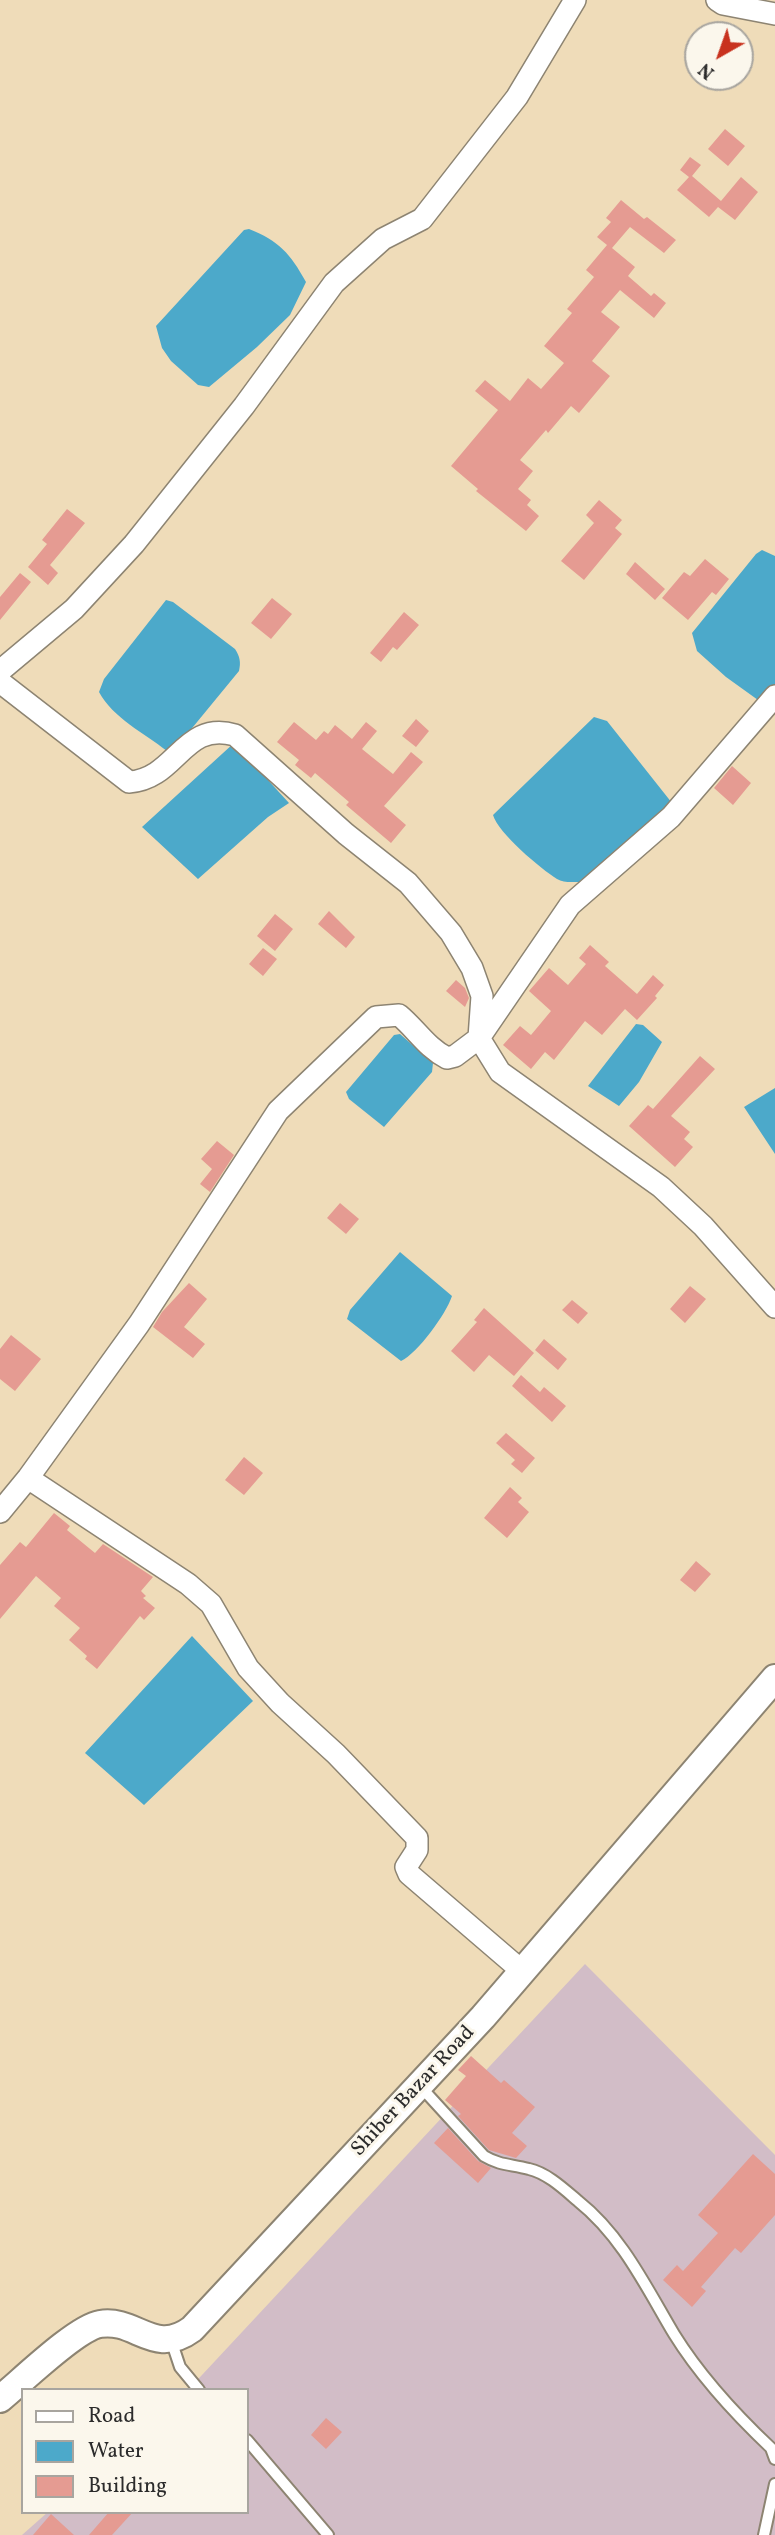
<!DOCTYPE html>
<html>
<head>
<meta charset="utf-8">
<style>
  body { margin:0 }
  #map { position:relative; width:775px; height:2535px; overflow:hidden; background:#efdcb9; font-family:Vollkorn,serif }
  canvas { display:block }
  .legend { position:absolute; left:21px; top:2388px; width:228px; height:126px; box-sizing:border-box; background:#fbf7ec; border:2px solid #a8a59f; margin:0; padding:9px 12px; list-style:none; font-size:21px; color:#2b2b2b }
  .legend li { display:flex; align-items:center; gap:14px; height:35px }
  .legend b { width:35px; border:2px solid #a8a59f }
  .north { position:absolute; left:684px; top:21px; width:70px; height:70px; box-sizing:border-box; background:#fbf7ec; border:2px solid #a8a59f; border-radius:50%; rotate:220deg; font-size:19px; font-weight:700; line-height:28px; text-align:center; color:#2b2b2b }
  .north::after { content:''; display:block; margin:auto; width:24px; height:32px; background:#c8321e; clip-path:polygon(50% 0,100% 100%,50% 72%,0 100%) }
</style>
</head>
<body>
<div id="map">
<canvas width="775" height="2535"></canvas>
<ul class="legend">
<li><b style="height:9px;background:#fff"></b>Road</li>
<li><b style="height:19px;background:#4ca9ca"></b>Water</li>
<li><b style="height:19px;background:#e59b92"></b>Building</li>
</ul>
<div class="north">N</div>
</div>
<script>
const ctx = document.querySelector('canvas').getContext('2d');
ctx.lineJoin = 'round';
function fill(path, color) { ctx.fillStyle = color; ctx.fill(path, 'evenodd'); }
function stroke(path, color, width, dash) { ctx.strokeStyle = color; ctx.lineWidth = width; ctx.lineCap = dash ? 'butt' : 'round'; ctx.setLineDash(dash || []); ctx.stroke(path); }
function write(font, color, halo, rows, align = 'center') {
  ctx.font = font + ' Vollkorn,serif'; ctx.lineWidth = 6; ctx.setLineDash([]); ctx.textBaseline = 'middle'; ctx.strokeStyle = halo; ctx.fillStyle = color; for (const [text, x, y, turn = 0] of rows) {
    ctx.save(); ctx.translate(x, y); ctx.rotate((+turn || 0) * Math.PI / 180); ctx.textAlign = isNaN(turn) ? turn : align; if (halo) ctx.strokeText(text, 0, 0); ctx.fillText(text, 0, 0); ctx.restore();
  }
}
fill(new Path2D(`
  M585 1964 775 2155V2535H22L48 2512H247V2390H188Z`), '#d2bdc7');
fill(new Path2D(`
  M249 229C279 241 290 253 306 282L290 315 257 347 209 387 198 385 171 361 162 348 156 326 244 230Z
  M762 550 775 556V684L765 696 758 700 726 677 697 651 692 633 756 554Z
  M166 600 173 602 235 649C240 657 241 662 239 671L179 744 167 751C144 733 113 718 99 692L104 679Z
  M594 717 607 721 672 803 664 814 579 882C572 882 563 883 557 879 541 869 498 833 493 815Z
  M234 743 289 803 268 817 198 879 142 827Z
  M636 1024 643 1025 662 1042 639 1082 619 1106 588 1086Z
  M400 1034 433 1063 432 1072 384 1127 349 1099 346 1092 394 1035Z
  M775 1088V1154L744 1107Z
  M400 1252 452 1296C446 1314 418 1353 401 1361L347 1319 350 1310Z
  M192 1636 253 1701 144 1805 85 1753Z`), '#4ca9ca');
fill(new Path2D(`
  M725 129 745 146 728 166 708 149Z
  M690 157 701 165 692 176 721 201 741 177 758 192 735 220 718 207 709 217 677 190 689 177 680 170Z
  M621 200 644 219 647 217 676 240 664 253 630 227 612 248 635 267 628 276 651 296 654 293 666 303 654 318 620 290 601 312 620 327 592 361 610 376 579 413 571 406 548 433 546 430 520 460 533 471 518 489 531 500 527 505 539 516 526 531 476 491 478 489 451 466 498 410 475 391 485 380 510 401 528 378 541 389 564 363 544 346 572 313 567 309 594 277 586 270 607 245 597 237 611 222 606 218Z
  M599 500 622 520 615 528 622 534 584 580 561 561 594 523 586 515Z
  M67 509 85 523 50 565 58 573 48 585 28 567 47 544 42 540Z
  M705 559 729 579 716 595 712 592 688 620 662 598 684 572 690 576Z
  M635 562 665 589 655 600 626 574Z
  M20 573 31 582 0 620V597Z
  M272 598 292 614 271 639 251 623Z
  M404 612 419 625 397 650 393 647 381 662 370 653Z
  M416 719 429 731 416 747 402 736Z
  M294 722 316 740 324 731 328 734 335 725 352 739 366 722 377 731 362 749 393 774 411 752 423 762 384 806 406 825 391 843 346 805 349 802 315 773 311 778 295 765 299 760 277 742Z
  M732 766 751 783 733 805 714 788Z
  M329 911 355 937 346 948 318 924Z
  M275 914 293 929 275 951 257 936Z
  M590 945 609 962 605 966 637 994 653 975 664 985 655 996 657 998 637 1020 625 1009 602 1035 585 1021 554 1060 545 1052 531 1069 503 1045 520 1026 531 1035 551 1011 529 991 549 968 568 985 586 964 579 958Z
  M263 948 277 959 263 976 249 964Z
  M456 980 465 988 469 998 465 1007 446 991Z
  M700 1056 715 1069 671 1116 690 1132 684 1139 693 1147 675 1167 629 1126 648 1105 653 1109Z
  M217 1141 234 1155 210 1192 200 1184 212 1169 201 1159Z
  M340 1203 359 1219 346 1234 327 1218Z
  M189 1283 207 1299 184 1327 205 1344 193 1358 153 1327 162 1312Z
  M690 1286 706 1299 685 1323 670 1309Z
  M572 1300 588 1313 578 1324 562 1310Z
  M484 1308 534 1353 514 1376 489 1355 474 1372 451 1351 477 1322 474 1320Z
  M11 1335 41 1359 15 1391 0 1379V1349Z
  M544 1339 567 1359 558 1370 535 1350Z
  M521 1375 540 1392 544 1387 566 1406 552 1422 512 1386Z
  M506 1433 535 1458 522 1473 511 1464 515 1460 496 1443Z
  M244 1457 263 1473 244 1495 225 1480Z
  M510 1487 522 1498 518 1502 529 1512 507 1538 484 1518Z
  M54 1513 70 1526 67 1530 95 1553 103 1544 153 1577 141 1591 146 1596 143 1598 155 1608 144 1620 140 1616 97 1669 85 1659 87 1656 69 1640 80 1628 54 1606 61 1598 36 1576 0 1619V1565L20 1542 26 1547Z
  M696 1561 711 1574 695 1592 680 1580Z
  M471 2056 501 2083 504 2080 535 2107 512 2133 527 2146 516 2158 489 2150 458 2116 461 2114 445 2100 466 2076 458 2070Z
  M448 2128 478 2161 491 2168 478 2183 434 2143Z
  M753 2154 775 2174V2215L741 2253 735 2248 701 2287 706 2291 692 2307 663 2280 677 2265 683 2271 718 2233 698 2215Z
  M326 2418 342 2432 326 2449 311 2435Z
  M109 2512H133L112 2535H89Z
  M51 2514 74 2535H33Z`), '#e59b92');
const service = new Path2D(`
  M420 2086 484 2156C501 2166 511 2164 529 2169 547 2173 564 2189 578 2201 622 2236 646 2287 674 2334 700 2376 735 2414 771 2448L775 2459
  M171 2340 180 2367 199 2390
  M247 2440 328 2535
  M764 2535 775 2484`);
const minor = new Path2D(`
  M717 0 723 4 775 14
  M0 671 74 609 134 544 244 406 334 283 383 239 422 219 517 97 575 0
  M0 682 129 782C177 779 183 720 235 735L346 834 408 883 451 933 472 968 482 996 479 1038 500 1072 661 1187 703 1226 775 1307
  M28 1478 188 1584 211 1604 248 1668 280 1703 336 1754 417 1838V1850L406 1867 409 1874 522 1971
  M0 1512 28 1478 139 1324 278 1111 376 1017 399 1015C416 1029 427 1048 447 1058L455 1056 479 1038 570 905 671 817 775 696`);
const tertiary = new Path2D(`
  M0 2399C21 2382 76 2328 100 2324 136 2318 154 2357 192 2329L483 2017 775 1678`);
stroke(service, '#8d8472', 14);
stroke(minor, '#8d8472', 24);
stroke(tertiary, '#8d8472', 30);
stroke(service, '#fff', 10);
stroke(minor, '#fff', 21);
stroke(tertiary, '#fff', 26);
write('21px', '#2b2b2b', '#fbf7ec', [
  ["Shiber Bazar Road",414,2092,-47]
]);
</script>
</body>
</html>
